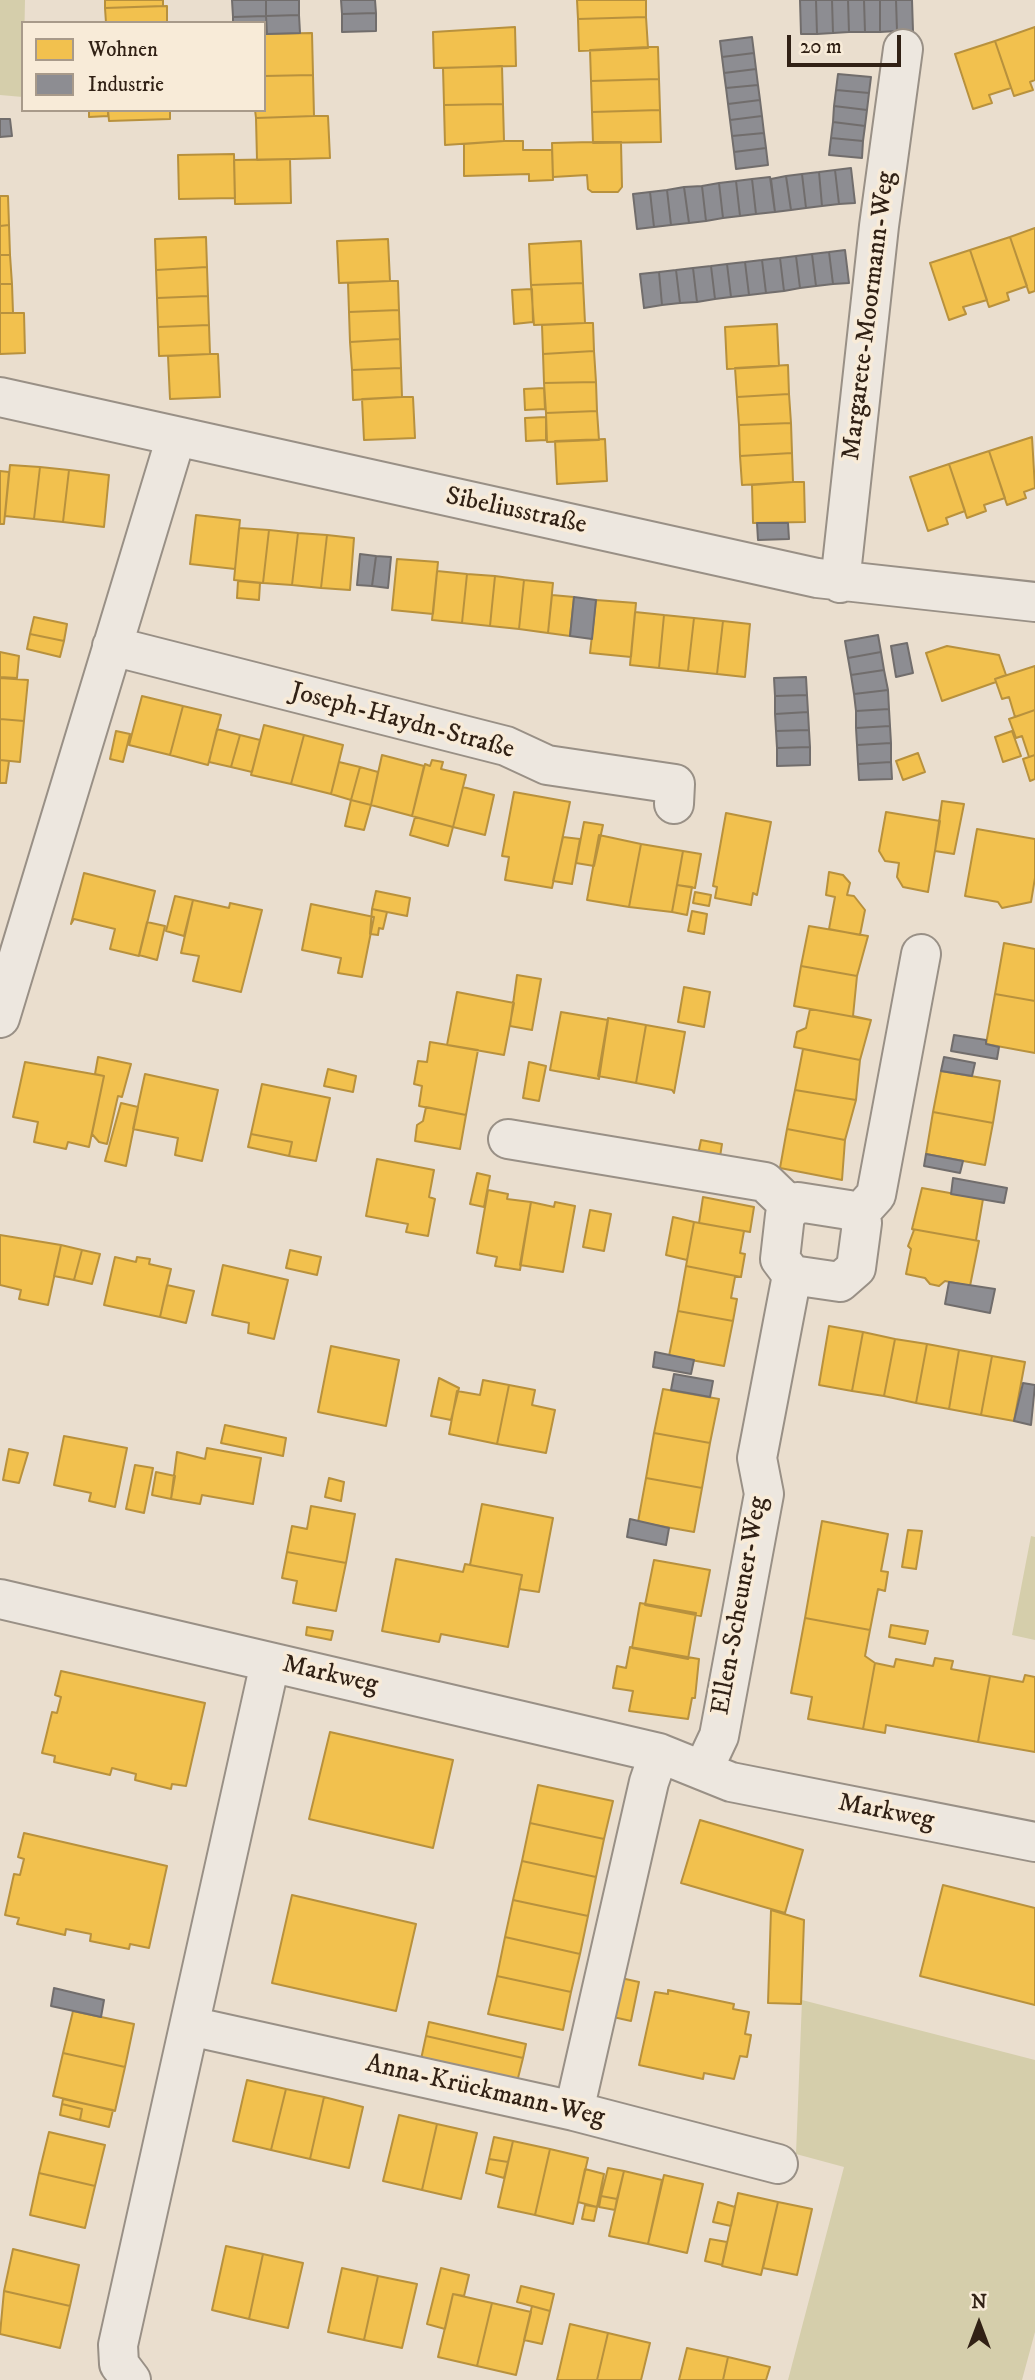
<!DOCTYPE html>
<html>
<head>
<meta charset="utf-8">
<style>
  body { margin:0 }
  #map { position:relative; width:1035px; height:2380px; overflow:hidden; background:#eadece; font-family:"IM FELL DW Pica",serif }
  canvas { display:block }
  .legend { position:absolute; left:21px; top:21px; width:245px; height:91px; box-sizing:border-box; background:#f8ebd8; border:2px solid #a89a8a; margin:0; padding:9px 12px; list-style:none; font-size:21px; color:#312115 }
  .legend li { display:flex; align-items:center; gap:14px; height:35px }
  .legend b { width:35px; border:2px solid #a89a8a }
  .north { position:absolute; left:944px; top:2289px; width:70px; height:70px; -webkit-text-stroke:5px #f8ebd8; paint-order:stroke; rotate:0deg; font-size:19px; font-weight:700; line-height:28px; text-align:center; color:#312115 }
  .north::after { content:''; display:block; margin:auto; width:24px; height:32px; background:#312115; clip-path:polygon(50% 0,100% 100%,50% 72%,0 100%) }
  .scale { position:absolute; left:787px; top:35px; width:114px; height:32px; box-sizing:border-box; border:4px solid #312115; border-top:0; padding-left:9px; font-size:21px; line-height:24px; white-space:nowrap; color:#312115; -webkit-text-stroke:5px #f8ebd8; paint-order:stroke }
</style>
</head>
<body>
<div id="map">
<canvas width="1035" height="2380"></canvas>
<ul class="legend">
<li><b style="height:19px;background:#f2c14e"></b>Wohnen</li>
<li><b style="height:19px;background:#8d8d92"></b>Industrie</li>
</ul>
<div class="north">N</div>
<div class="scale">20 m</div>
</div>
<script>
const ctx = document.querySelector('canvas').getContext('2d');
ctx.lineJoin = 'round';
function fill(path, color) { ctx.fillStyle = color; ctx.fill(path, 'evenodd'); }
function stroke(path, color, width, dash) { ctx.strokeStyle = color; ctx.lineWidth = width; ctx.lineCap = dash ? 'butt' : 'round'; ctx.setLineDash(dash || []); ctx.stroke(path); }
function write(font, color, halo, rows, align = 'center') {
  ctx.font = font + ' "IM FELL DW Pica",serif'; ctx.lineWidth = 7; ctx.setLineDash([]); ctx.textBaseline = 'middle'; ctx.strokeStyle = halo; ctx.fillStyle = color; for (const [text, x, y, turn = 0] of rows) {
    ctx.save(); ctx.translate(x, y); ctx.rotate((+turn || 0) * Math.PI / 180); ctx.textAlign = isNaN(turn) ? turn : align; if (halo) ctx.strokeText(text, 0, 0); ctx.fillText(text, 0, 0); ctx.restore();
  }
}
fill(new Path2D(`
  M0 0H25L23 97 0 95Z
  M1031 1536 1035 1537V1640L1012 1635Z
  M802 2000 1035 2060V2332L1022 2380H788L844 2167 796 2154Z`), '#d5ceab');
const homes = new Path2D(`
  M105 0H163V6L105 8Z
  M577 0H646V17L578 19Z
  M167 6V23H106L105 8Z
  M646 17 648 48 579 51 578 19Z
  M515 27 516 66 434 68 433 32Z
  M1035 27V80L1030 82 1033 90 1014 96 995 41Z
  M312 33 313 75 264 76V34Z
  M995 41 1011 88 989 95 992 103 973 109 955 54Z
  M648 47H658L659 79 591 81 590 50Z
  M502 66 503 104 444 105 443 68Z
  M313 75 314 116 256 118 255 110H264V76Z
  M659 79 660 110 592 112 591 81Z
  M503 104 504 141 445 145 444 105Z
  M89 110H108V116L89 117Z
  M108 110H170V119L109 121Z
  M660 110 661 142 593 143 592 112Z
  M314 116H328L330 158 257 160 256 118Z
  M504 141H523V150H552L553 180 529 181V174L464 176V144Z
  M592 142H621L622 187 618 192H592L588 189 587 175 553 177 552 143Z
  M234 154 235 198 179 199 178 155Z
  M290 159 291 203 235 204 234 160Z
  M0 196H8L9 225 0 226Z
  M9 225 10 255H0V226Z
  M1035 228V291L1029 293 1010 237Z
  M206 237 207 267 156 270 155 239Z
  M1010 237 1027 286 1007 293 1009 300 989 307 970 250Z
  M388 239 390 281 339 283 337 241Z
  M581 241 583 283 531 285 529 244Z
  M970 250 987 300 963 307 966 314 949 320 930 263Z
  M0 255H10L12 284H0Z
  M207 267 208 296 157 298 156 270Z
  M390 281H398L399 310 349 312 348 283Z
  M583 283 585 323 534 325 531 285Z
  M0 284H12L13 313H0Z
  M532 289 533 322 514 324 512 290Z
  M208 296 209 325 158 327 157 298Z
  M399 310 400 339 350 342 349 312Z
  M0 313H24L25 353 0 354Z
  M585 323H593L594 351 543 354 542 325Z
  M777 324 779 366 727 369 725 327Z
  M209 325 210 354 159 356 158 327Z
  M400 339 401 368 352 370 350 342Z
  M594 351 596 382 544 383 543 354Z
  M210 354H218L220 397 170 399 168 356Z
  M788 365 789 394 737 397 735 368Z
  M401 368 402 397 353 400 352 370Z
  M596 382 597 411 546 413 544 383Z
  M544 388 545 409 525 410 524 389Z
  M789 394 791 423 739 425 737 397Z
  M402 397H413L415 438 364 440 362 399Z
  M597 411 599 440 547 442 546 413Z
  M546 417V440L526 441 525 418Z
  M791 423 792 453 740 456 739 425Z
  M1032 437 1035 488 1024 492 1026 498 1007 505 989 451Z
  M605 439 607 481 557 484 555 441Z
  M989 451 1005 498 984 505 986 511 967 518 949 464Z
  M792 453 793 482 742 485 740 456Z
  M949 464 965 511 946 518 948 524 928 531 910 477Z
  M10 465 40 467 34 519 5 516Z
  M40 467 69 470 63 522 34 519Z
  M69 470 109 475 104 527 63 522Z
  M0 471 9 472 4 524H0Z
  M793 482H804L805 522 753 523 752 485Z
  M196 515 240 520 235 569 190 564Z
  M239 528 269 530 263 583 234 580Z
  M269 530 298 533 292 585 263 583Z
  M298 533 327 535 321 588 292 585Z
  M327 535 354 538 350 590 321 588Z
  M397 559 438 562 433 614 392 610Z
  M437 571 467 574 462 623 432 620Z
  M467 574 495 576 490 626 462 623Z
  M495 576 524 580 519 629 490 626Z
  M524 580 553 583 548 633 519 629Z
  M238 581 260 583 259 600 237 598Z
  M552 595 574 597 570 636 548 633Z
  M596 600 636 603 631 657 590 653Z
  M635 612 664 615 659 668 630 665Z
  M664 615 694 618 688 671 659 668Z
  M34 617 67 624 64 641 30 634Z
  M694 618 723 621 717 674 688 671Z
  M723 621 750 624 745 677 717 674Z
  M30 634 64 641 60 657 27 649Z
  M947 646 999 655 1006 675 995 679 996 682 942 701 926 653Z
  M0 652 19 656 17 678 0 677Z
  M1035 666V710L1015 717 1009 697 1002 699 995 679Z
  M0 678 28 680 24 721 0 719Z
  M142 696 183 706 170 755 129 745Z
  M183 706 221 715 208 765 170 755Z
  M1035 710V755L1029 757 1022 736 1016 738 1009 719Z
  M0 719 24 721 20 762 0 760Z
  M264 725 304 735 291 784 251 775Z
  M217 729 240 735 231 767 209 762Z
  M116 731 130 734 123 762 110 759Z
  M1012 731 1021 756 1003 762 995 737Z
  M240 735 260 740 252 772 231 767Z
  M304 735 343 745 331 794 291 784Z
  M918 753 925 772 903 780 896 761Z
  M382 755 424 766 412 816 371 805Z
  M1035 755V779L1030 781 1023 759Z
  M0 760 9 761 6 783H0Z
  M432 760 443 762 441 769 466 775 453 827 412 816 425 764 430 766Z
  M339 762 360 767 351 800 331 794Z
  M360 767 378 772 371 805 351 800Z
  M463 787 494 795 485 835 453 827Z
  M514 792 570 802 552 888 505 880 509 857 502 856Z
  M351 800 371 805 364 830 345 826Z
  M942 801 964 804 954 854 935 851Z
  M886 812 940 821 928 892 903 887 897 877 899 863 885 861 879 851Z
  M726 813 771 822 757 895 753 893 751 905 715 898 717 887 713 886Z
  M415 817 453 827 448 846 410 835Z
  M584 822 603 825 594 866 576 863Z
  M977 829 1035 839V878L1031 902 1002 908 998 902 965 896Z
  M599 835 641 844 629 907 587 900Z
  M563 837 580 839 572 884 553 881Z
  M641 844 683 851 672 912 629 907Z
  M683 851 701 854 695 888 677 885Z
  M829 872 843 875 850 883 847 895 854 896 865 910 860 935 829 929 835 897 826 895Z
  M84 873 155 891 139 956 110 949 115 929 74 919 71 924Z
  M677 885 692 887 687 915 672 912Z
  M376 891 410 898 407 916 372 909Z
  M695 892 711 895 709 906 693 903Z
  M175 896 193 900 184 936 166 931Z
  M193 900 229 908 230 903 262 910 241 992 193 981 199 956 181 953Z
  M311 904 374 917 362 977 338 973 341 958 302 950Z
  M372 909 387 912 383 929 379 928 378 935 370 934Z
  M692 911 707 914 704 934 688 931Z
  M147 922 165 926 157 960 139 955Z
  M809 926 868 936 857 976 801 966Z
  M1004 943 1035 949V1001L995 994Z
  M801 966 857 976 853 1016 871 1020 794 1006Z
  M517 975 541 979 532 1030 510 1026Z
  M684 987 710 992 704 1027 678 1022Z
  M457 992 514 1003 504 1055 447 1045Z
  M995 994 1035 1001V1053L986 1044Z
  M794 1006 871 1020 860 1060 794 1047 797 1032 806 1028 810 1009Z
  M561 1012 608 1020 599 1079 550 1070Z
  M608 1018 646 1025 636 1083 598 1076Z
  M646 1025 685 1032 674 1093 672 1090 636 1083Z
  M430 1042 478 1050 466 1115 419 1106 422 1086 414 1084 418 1061 427 1062Z
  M803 1049 860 1060 856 1100 795 1090Z
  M98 1057 131 1064 122 1097 118 1096 107 1144 99 1142 92 1134 104 1076 95 1074Z
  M25 1062 104 1076 89 1147 68 1142 66 1149 34 1142 38 1122 13 1117Z
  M529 1062 546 1066 539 1101 523 1098Z
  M328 1069 356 1076 353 1092 324 1086Z
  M941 1071 1000 1081 993 1123 933 1112Z
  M145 1074 218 1090 202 1161 175 1155 178 1138 133 1129Z
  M262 1084 330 1098 316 1161 289 1156 292 1142 251 1134Z
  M795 1090 856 1100 845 1140 787 1129Z
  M121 1103 138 1107 126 1166 105 1161Z
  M426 1107 466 1115 460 1149 415 1141 417 1125 423 1121Z
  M933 1112 993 1123 985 1165 926 1154Z
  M787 1129 845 1140 842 1180 780 1168Z
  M251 1134 292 1142 289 1156 248 1147Z
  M701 1140 722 1144 719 1163 697 1159Z
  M377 1159 434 1170 429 1197 435 1199 428 1236 406 1232 408 1224 366 1216Z
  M477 1173 490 1176 484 1207 470 1204Z
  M922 1188 983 1199 976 1240 979 1241 912 1229Z
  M488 1190 508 1194 507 1199 531 1202 520 1270 495 1266 497 1257 477 1253Z
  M703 1197 754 1207 750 1232 699 1223Z
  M531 1202 554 1207 555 1202 575 1206 563 1272 520 1265Z
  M590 1210 611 1214 604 1251 583 1247Z
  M673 1217 694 1222 687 1260 666 1255Z
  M694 1222 744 1231 740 1253 745 1254 741 1277 686 1266Z
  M912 1229 979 1241 970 1286 945 1281 939 1286 930 1284 925 1278 906 1274 911 1249 908 1246 914 1230Z
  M0 1235 61 1245 48 1305 19 1299 21 1290 0 1285Z
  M61 1245 82 1250 74 1280 54 1276Z
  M82 1250 100 1254 92 1284 74 1280Z
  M290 1250 321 1257 317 1275 286 1268Z
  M115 1257 136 1262 137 1257 150 1259 149 1264 171 1269 160 1317 104 1305Z
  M223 1265 288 1280 274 1339 248 1333 249 1323 212 1315Z
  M686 1266 741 1277H735L731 1298 737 1299 733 1321 678 1311Z
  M167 1285 194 1291 186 1323 160 1317Z
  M678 1311 733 1321 724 1366 669 1356Z
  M829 1326 863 1332 852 1391 819 1385Z
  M863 1332 895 1339 884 1396 852 1391Z
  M895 1339 927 1344 916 1403 884 1396Z
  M927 1344 959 1350 949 1409 916 1403Z
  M331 1346 399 1360 386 1426 318 1412Z
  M959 1350 992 1356 981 1415 949 1409Z
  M992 1356 1025 1362 1014 1421 981 1415Z
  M439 1378 459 1388 451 1420 431 1416Z
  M483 1380 509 1385 497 1444 449 1434 457 1391 480 1395Z
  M509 1385 535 1390 532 1405 555 1410 546 1453 497 1444Z
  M663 1389 719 1399 710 1443 654 1433Z
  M225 1425 286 1438 283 1456 221 1443Z
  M654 1433 710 1443 702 1488 646 1478Z
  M64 1436 127 1448 115 1507 89 1501 91 1493 54 1485Z
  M207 1448 261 1458 253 1504 202 1495 200 1504 171 1499 177 1452 205 1459Z
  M9 1449 28 1453 19 1483 3 1480Z
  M135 1465 153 1468 144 1513 126 1509Z
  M156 1472 175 1476 171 1499 152 1495Z
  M329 1478 344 1482 341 1501 325 1497Z
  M646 1478 702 1488 694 1532 638 1522Z
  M482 1504 553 1518 539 1592 519 1589 522 1575 470 1565Z
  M311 1506 355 1514 346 1563 287 1552 292 1526 307 1529Z
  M822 1521 888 1534 881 1571 888 1572 885 1591 878 1589 870 1630 805 1618Z
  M908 1530 922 1531 916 1569 902 1567Z
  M287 1552 346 1563 336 1611 293 1603 297 1581 282 1578Z
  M396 1559 463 1572 465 1564 522 1575 508 1647 441 1634 439 1642 382 1631Z
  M654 1560 710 1570 701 1616 645 1605Z
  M640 1603 696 1613 688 1659 632 1648Z
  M805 1618 870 1630 865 1656 875 1663 863 1729 808 1719 812 1697 791 1693Z
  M891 1625 928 1631 925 1644 889 1637Z
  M307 1627 333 1631 331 1640 306 1635Z
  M630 1647 699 1659 695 1698H692L688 1719 629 1711 633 1691 613 1688 617 1666 626 1668Z
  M935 1658 953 1661 951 1669 990 1676 978 1742 886 1725 885 1733 863 1729 875 1663 894 1667 896 1659 933 1666Z
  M61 1671 205 1703 186 1786 172 1784 171 1789 135 1780 136 1774 112 1768 110 1775 54 1762 55 1756 42 1753 52 1712 57 1713 61 1697 55 1695Z
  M1025 1675 1035 1677V1752L978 1742 990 1676 1023 1682Z
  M330 1732 453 1760 433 1848 309 1819Z
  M538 1785 613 1801 604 1839 530 1823Z
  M700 1820 803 1850 785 1913 681 1883Z
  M530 1823 604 1839 596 1877 522 1861Z
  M24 1833 167 1866 149 1948 130 1944 129 1949 90 1941 91 1934 66 1929 65 1935 17 1924 19 1918 5 1915 14 1874 20 1875 24 1859 18 1857Z
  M522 1861 596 1877 588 1916 513 1900Z
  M943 1885 1035 1908V2005L920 1976Z
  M292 1895 416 1924 396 2011 272 1983Z
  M513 1900 588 1916 580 1954 505 1937Z
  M771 1910 804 1920 801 2004 768 2003Z
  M505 1937 580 1954 571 1992 497 1976Z
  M497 1976 571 1992 563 2030 488 2014Z
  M621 1978 639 1982 631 2021 613 2017Z
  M668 1990 734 2004 733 2009 749 2012 745 2034 751 2035 747 2057 740 2056 734 2079 704 2073 703 2079 639 2065 655 1992 668 1994Z
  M73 2011 134 2024 125 2067 63 2053Z
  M429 2022 526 2044 523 2058 426 2036Z
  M426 2036 523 2058 516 2086 420 2064Z
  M63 2053 125 2067 115 2111 53 2096Z
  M247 2080 286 2089 271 2150 233 2141Z
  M286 2089 324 2097 310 2159 271 2150Z
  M324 2097 363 2107 349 2168 310 2159Z
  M63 2099 113 2110 109 2127 80 2120 82 2109 62 2104Z
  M62 2104 82 2109 80 2120 60 2115Z
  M399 2115 437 2124 422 2190 383 2181Z
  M437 2124 477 2133 461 2199 422 2190Z
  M49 2132 105 2145 95 2186 39 2173Z
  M494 2137 513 2141 508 2162 489 2159Z
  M513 2141 550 2149 535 2215 498 2207Z
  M550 2149 588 2158 573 2224 535 2215Z
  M489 2159 508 2162 504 2178 486 2173Z
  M608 2168 624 2171 617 2199 601 2196Z
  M585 2169 604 2174 597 2207 578 2202Z
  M624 2171 662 2180 648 2244 609 2236Z
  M39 2173 95 2186 85 2228 30 2215Z
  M664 2175 703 2184 687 2253 648 2244Z
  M738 2193 778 2202 761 2275 722 2266Z
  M601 2196 617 2199 615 2210 599 2207Z
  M718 2202 735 2207 731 2226 713 2222Z
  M778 2202 812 2209 797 2275 763 2268Z
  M585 2205 597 2207 594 2221 582 2219Z
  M710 2239 727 2242 722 2265 705 2261Z
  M226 2246 263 2254 249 2319 212 2310Z
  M13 2249 79 2265 70 2306 4 2291Z
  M263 2254 303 2263 288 2328 249 2319Z
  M342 2268 378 2276 364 2340 328 2332Z
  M441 2268 469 2275 464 2296 453 2294 445 2329 427 2324Z
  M378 2276 417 2284 402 2348 364 2340Z
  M521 2286 554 2294 550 2311 517 2302Z
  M4 2291 70 2306 60 2348 0 2334Z
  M453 2294 492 2303 477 2366 438 2357Z
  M492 2303 531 2312 516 2375 477 2366Z
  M532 2306 550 2311 542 2344 524 2340Z
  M570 2324 608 2333 597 2380H557Z
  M608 2333 650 2343 641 2380H597Z
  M687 2348 728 2357 723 2380H679Z
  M728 2357 770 2367 766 2380H723Z`);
fill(homes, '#f2c14e');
stroke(homes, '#b8913d', 2);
const industry = new Path2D(`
  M232 0H266V16L233 17Z
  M266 0H299V15L266 16Z
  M341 0H375L376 13 342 14Z
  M800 0H816L817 34H801Z
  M816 0H832L833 33 817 34Z
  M832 0H848L849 32 833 33Z
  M848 0H864L865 32H849Z
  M864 0H880V32H865Z
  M880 0H896L897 31 880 32Z
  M896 0H912L913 31H897Z
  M376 13V31L342 32V14Z
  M299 15 300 33 267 34 266 16Z
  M266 16 267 34H264V23H233V17Z
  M752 37 754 53 722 57 720 41Z
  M754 53 756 69 724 73 722 57Z
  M756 69 758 85 726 88 724 73Z
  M838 74 871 77 869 93 836 90Z
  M758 85 760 100 728 104 726 88Z
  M836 90 869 93 867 110 834 106Z
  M760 100 762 116 730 120 728 104Z
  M834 106 867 110 865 126 833 122Z
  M762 116 764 133 732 136 730 120Z
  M0 119H10L12 136 0 137Z
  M833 122 865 126 863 141 831 138Z
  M764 133 766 148 734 152 732 136Z
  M831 138 863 141 862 158 829 155Z
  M766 148 768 165 736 169 734 152Z
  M851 168 855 203 839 204 835 170Z
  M835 170 839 204 822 206 819 172Z
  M819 172 822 206 806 208 802 174Z
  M802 174 806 208 791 210 786 176Z
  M786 176 791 210 775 212 771 179Z
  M770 177 775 212 756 214 752 179Z
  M752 179 756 214 740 216 736 181Z
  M736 181 740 216 723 218 719 183Z
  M719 183 723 218 706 221 702 186Z
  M702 186 706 221 689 223 684 187Z
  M684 187 689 223 671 225 667 190Z
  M667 190 671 225 654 227 650 192Z
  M650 192 654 227 637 229 633 194Z
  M845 250 849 283 833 284 829 252Z
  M829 252 833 284 816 286 812 254Z
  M812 254 816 286 800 288 796 256Z
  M796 256 800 288 784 291 780 258Z
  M780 258 784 291 766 293 762 260Z
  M762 260 766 293 749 295 745 262Z
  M745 262 749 295 731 297 727 264Z
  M727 264 731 297 715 299 711 266Z
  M711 266 715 299 697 302 693 268Z
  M693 268 697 302 680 303 676 270Z
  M676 270 680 303 662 305 659 272Z
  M659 272 662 305 644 308 640 274Z
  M757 523H788L789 539 758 540Z
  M360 554 376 556 372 586 357 585Z
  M376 556 391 557 388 588 372 586Z
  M574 597 596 600 592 639 570 636Z
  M878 635 881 652 848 658 845 641Z
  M907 643 913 673 896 677 891 646Z
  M881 652 884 670 851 675 848 658Z
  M884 670 888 690 854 694 851 675Z
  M806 677 807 695 775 696 774 678Z
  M888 690 889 709 856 711 854 694Z
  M807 695 808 712 775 714V696Z
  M889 709 890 726 856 728V711Z
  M808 712 809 730 776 731 775 714Z
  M890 726 891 743 857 745 856 728Z
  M809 730 810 747 777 748 776 731Z
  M891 743V762L858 764 857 745Z
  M810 747V765L777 766V748Z
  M891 762 892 779 859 780 858 764Z
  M954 1035 986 1040V1044L999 1047 997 1059 951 1051Z
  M944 1057 975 1063 972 1076 941 1071Z
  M926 1154 963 1161 960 1173 924 1166Z
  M953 1178 1007 1188 1004 1203 951 1194Z
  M949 1282 995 1289 990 1313 945 1304Z
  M655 1352 694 1360 691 1374 653 1367Z
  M674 1374 713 1381 710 1397 671 1390Z
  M1023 1383 1035 1385 1031 1425 1014 1421Z
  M630 1519 669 1528 666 1545 627 1537Z
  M54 1988 104 2000 101 2017 51 2006Z`);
fill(industry, '#8d8d92');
stroke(industry, '#716d6c', 2);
const minor = new Path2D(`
  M0 397 817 578 1035 602
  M840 583 879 226 903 49
  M112 646 506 746 547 765 675 784 674 804
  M0 1018 176 437
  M508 1139 765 1182 792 1208 785 1215 780 1259 792 1275
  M792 1208 798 1202 849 1210 857 1216
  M0 1599 659 1753 731 1782 1035 1842
  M703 1770 719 1736 764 1494 757 1458 792 1275 840 1282 856 1268 862 1223 857 1216 876 1195 921 954
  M190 2026 574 2111 778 2164
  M574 2111 649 1782 659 1753
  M131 2380 119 2364 118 2345 270 1663`);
stroke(minor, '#999086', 42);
stroke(minor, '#ede7df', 38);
write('26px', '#312115', '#f8ebd8', [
  ["Margarete-Moormann-Weg",870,316,-83],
  ["Sibeliusstraße",516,512,12],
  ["Joseph-Haydn-Straße",402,722,15],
  ["Ellen-Scheuner-Weg",741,1606,-80],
  ["Markweg",330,1676,13],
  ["Markweg",886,1813,11],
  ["Anna-Krückmann-Weg",485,2092,13]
]);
</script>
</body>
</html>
